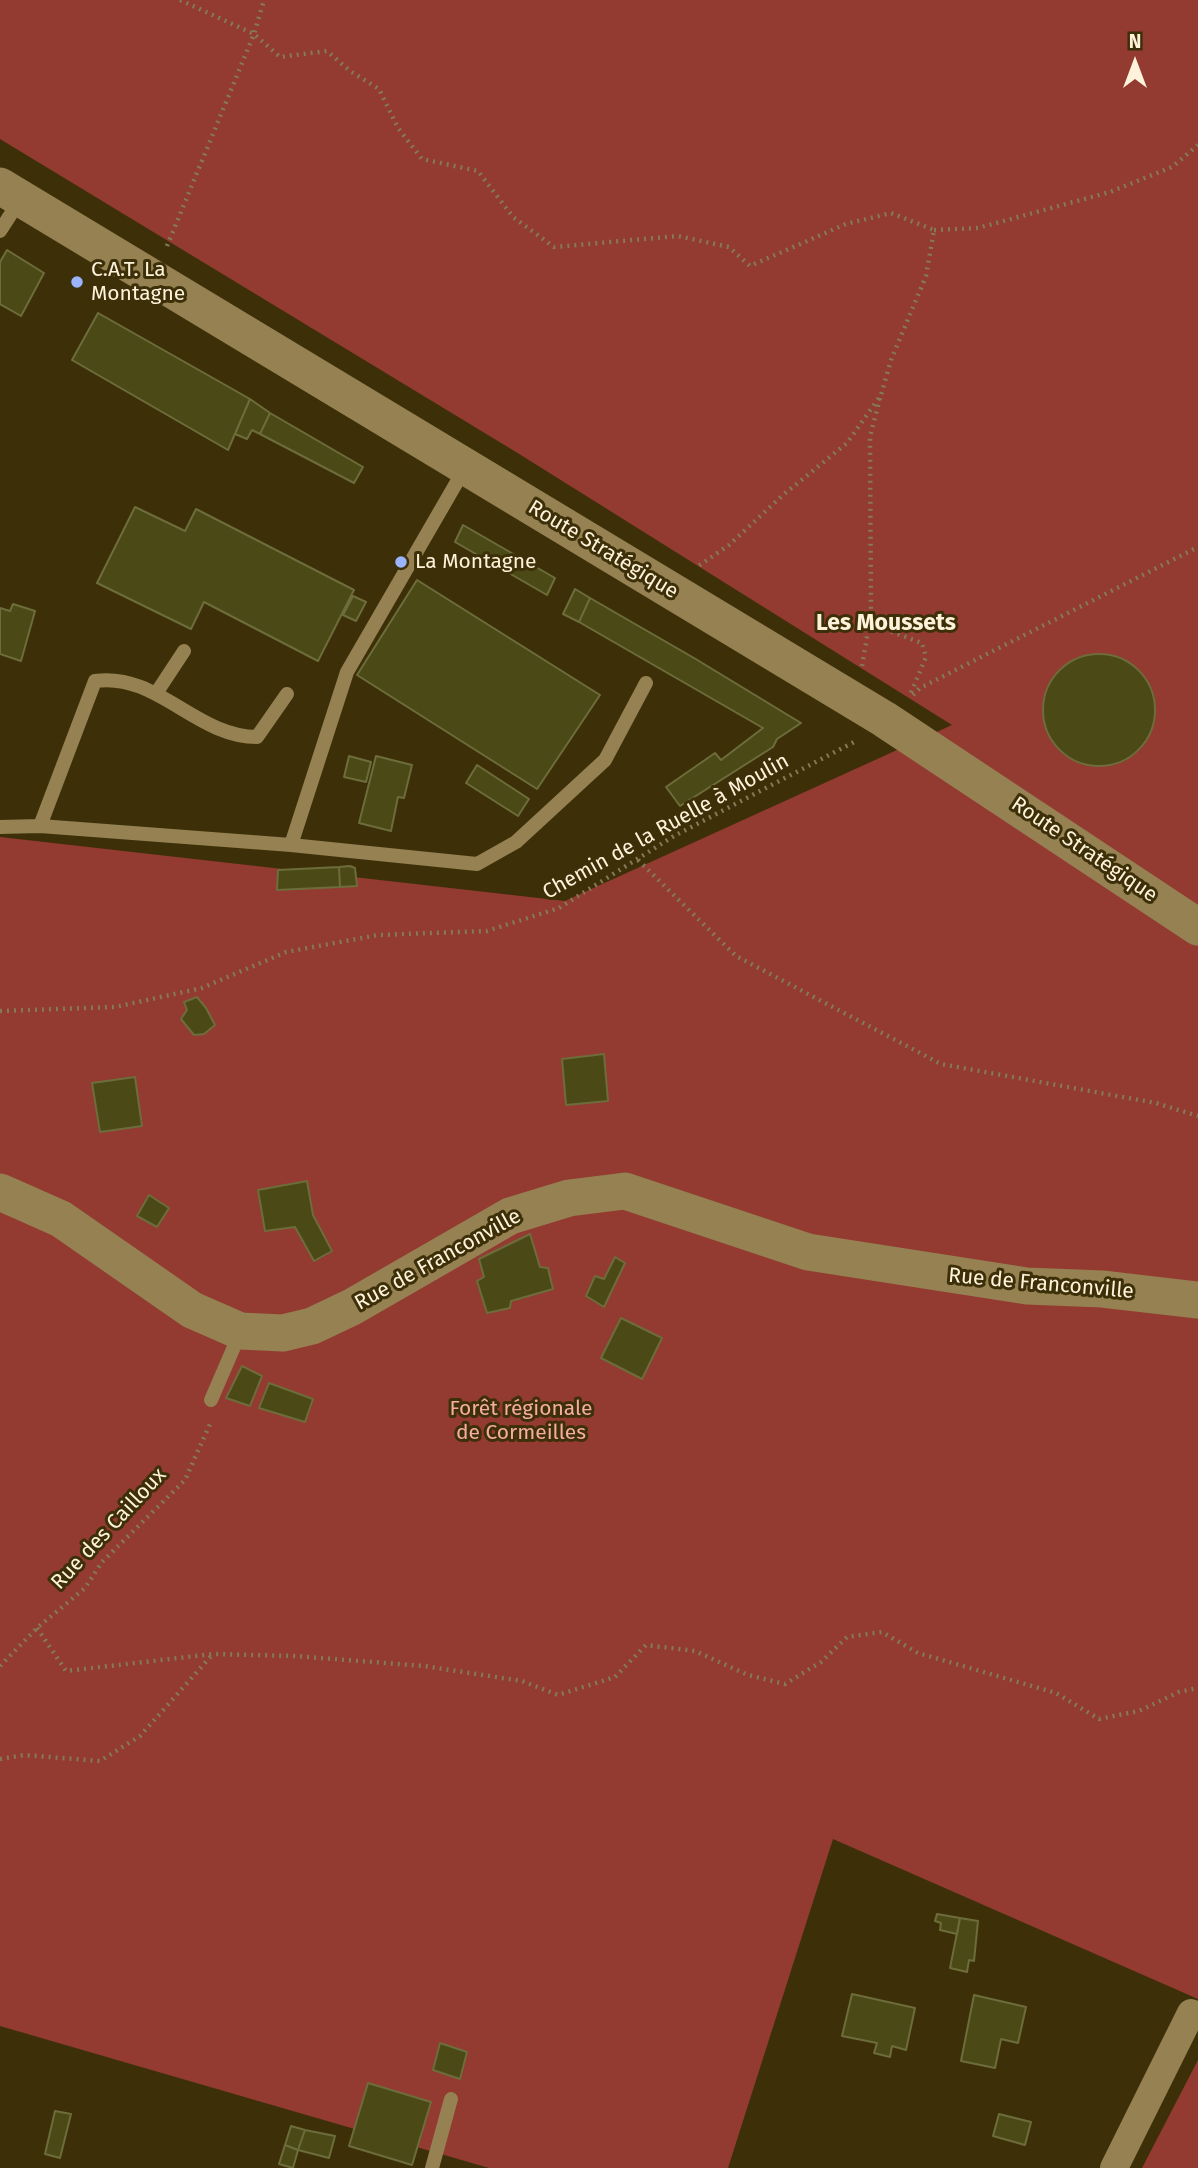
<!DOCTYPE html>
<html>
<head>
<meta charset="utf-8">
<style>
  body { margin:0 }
  #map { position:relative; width:1198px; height:2168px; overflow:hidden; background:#3d3009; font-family:"Fira Sans",sans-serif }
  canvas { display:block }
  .north { position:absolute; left:1100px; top:28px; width:70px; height:70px; -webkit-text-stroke:5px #3d3009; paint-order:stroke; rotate:0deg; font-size:19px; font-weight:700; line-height:28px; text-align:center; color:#fef3da }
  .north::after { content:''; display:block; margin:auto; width:24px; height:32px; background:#fef3da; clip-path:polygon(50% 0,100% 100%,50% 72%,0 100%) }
</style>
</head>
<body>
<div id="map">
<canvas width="1198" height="2168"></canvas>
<div class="north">N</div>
</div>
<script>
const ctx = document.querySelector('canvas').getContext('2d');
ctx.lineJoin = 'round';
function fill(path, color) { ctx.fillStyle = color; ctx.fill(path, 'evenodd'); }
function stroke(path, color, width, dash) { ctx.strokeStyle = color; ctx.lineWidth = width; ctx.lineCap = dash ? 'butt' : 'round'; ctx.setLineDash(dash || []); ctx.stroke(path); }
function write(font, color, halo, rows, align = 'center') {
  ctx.font = font + ' "Fira Sans",sans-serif'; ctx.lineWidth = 6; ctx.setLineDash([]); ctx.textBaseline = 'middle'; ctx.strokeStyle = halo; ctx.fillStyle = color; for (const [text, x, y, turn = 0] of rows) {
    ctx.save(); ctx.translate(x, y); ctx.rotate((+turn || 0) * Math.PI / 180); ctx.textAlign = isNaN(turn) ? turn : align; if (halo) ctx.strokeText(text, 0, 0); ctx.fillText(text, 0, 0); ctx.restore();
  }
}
fill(new Path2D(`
  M0 0H1198V1999L833 1839 728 2168H489L0 2026V837L565 901 952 725 516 452 0 139Z
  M1198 2060V2168H1142Z`), '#933a31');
const building = new Path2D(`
  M7 250 44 273 21 316 0 304V262Z
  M98 313 250 399 228 450 72 360Z
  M250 399 270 413 260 434 252 430 247 439 235 434Z
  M270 413 363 467 354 483 260 434Z
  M135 507 185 531 196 509 354 590 318 661 204 602 191 629 97 583Z
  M463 525 555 578 547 595 455 542Z
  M417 580 600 695 537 789 357 675Z
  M575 589 590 598 579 622 563 614Z
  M353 596 366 602 356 621 343 615Z
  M590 598 694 658 801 723 777 739 773 747 680 806 666 787 715 753 721 760 763 728 579 622Z
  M13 604 35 611 21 661 0 654V608L10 611Z
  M1043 710a56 56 0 1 1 112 0a56 56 0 1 1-112 0Z
  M349 756 371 762 366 782 344 777Z
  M376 756 412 765 404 798 398 797 391 831 359 823Z
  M477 765 529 799 518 816 466 783Z
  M350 866 355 868 357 886 340 887 339 867Z
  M339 867 340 887 277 890 278 870Z
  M197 997 206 1008 215 1025 204 1034 194 1035 181 1019 187 1010 184 1002Z
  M604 1054 608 1101 566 1105 562 1059Z
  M135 1077 142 1126 100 1132 92 1083Z
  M307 1181 313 1215 332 1251 314 1261 295 1227 265 1231 258 1190Z
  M149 1195 169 1208 157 1227 137 1216Z
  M530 1234 540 1267 548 1268 553 1289 511 1301 510 1308 487 1313 477 1281 484 1277 479 1259Z
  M615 1257 625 1263 604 1307 586 1296 595 1276 604 1279Z
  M621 1318 662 1338 642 1379 601 1358Z
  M242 1366 262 1376 250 1406 226 1398Z
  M269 1383 313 1399 305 1422 259 1408Z
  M937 1914 960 1918 957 1934 940 1930 941 1923 935 1921Z
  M960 1918 978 1921 974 1961 969 1960 967 1972 950 1968Z
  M852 1994 915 2008 906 2050 892 2046 890 2057 874 2053 877 2043 842 2036Z
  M974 1995 1026 2007 1018 2043 1001 2039 995 2068 961 2061Z
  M440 2043 467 2052 460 2079 433 2070Z
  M368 2083 431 2102 412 2165 349 2146Z
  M55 2111 71 2114 60 2158 45 2154Z
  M999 2114 1031 2122 1025 2145 993 2136Z
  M291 2126 305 2130 298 2150 285 2145Z
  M305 2130 335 2136 329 2158 298 2150Z
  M285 2145 298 2150 293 2168 279 2164Z`);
fill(building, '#4b4a17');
stroke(building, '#6d6c3b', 2);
stroke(new Path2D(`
  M180 0 254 34 280 57 327 51 350 71 379 89 398 128 422 159 478 171 513 217 554 247 678 236 729 247 750 266 846 224 891 213 934 230 926 276 891 360 881 395 847 443 783 495 729 545 697 567
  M934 230 978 228 1110 192 1172 167 1198 145
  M167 246 254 34 264 0
  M880 398 870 437 871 615 884 629 922 643 926 657 910 695
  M862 666 871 615
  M913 695 920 688 1198 547
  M638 860 736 956 941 1064 1156 1103 1198 1116
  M0 1011 115 1007 202 988 286 952 378 935 487 931 559 908 674 836 854 742
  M37 1628 66 1671 213 1654 295 1656 424 1666 522 1681 558 1695 615 1677 646 1645 695 1651 748 1675 785 1684 821 1662 847 1637 882 1632 918 1653 1056 1693 1099 1719 1139 1711 1179 1692 1198 1688
  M0 1666 37 1628 85 1588 102 1562 185 1480 210 1424
  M0 1759 24 1755 100 1761 140 1736 213 1654`), '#857957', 4.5, [2, 5]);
stroke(new Path2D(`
  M0 231 20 200
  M157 692 184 651
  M40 826 95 681C157 672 196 737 257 737L287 694
  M0 827 40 826 291 845 347 672 465 468
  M291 845 477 864 516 842 605 760 646 683
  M211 1400 240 1333
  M432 2168 451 2099`), '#958151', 14);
stroke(new Path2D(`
  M1114 2168 1191 2013`), '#958151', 28);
stroke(new Path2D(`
  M0 186 884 719 1198 927
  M0 1192 61 1219 192 1310 240 1331 283 1333 312 1326 352 1307 510 1216 569 1198 625 1191 808 1252 1027 1286 1102 1289 1198 1300`), '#958151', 37);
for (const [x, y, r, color] of [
  [77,282,7,"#9ab5fd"],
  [401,562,7,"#9ab5fd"]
]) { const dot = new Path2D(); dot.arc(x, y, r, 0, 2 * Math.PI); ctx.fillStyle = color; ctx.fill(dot); stroke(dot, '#3d3009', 2.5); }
write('21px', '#fef3da', '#3d3009', [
  ["C.A.T. La",91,270],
  ["Montagne",91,294],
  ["La Montagne",415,562]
], 'left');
write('21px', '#fef3da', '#3d3009', [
  ["Route Stratégique",603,550,31],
  ["Chemin de la Ruelle à Moulin",666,827,-29],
  ["Route Stratégique",1084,850,34],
  ["Rue de Franconville",438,1260,-29],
  ["Rue de Franconville",1041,1284,5],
  ["Rue des Cailloux",109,1529,-47]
]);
write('21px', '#f7aca1', '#3d3009', [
  ["Forêt régionale",521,1409],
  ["de Cormeilles",521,1433]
]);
write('bold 23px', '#fef3da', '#3d3009', [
  ["Les Moussets",886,624]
]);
</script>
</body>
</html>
